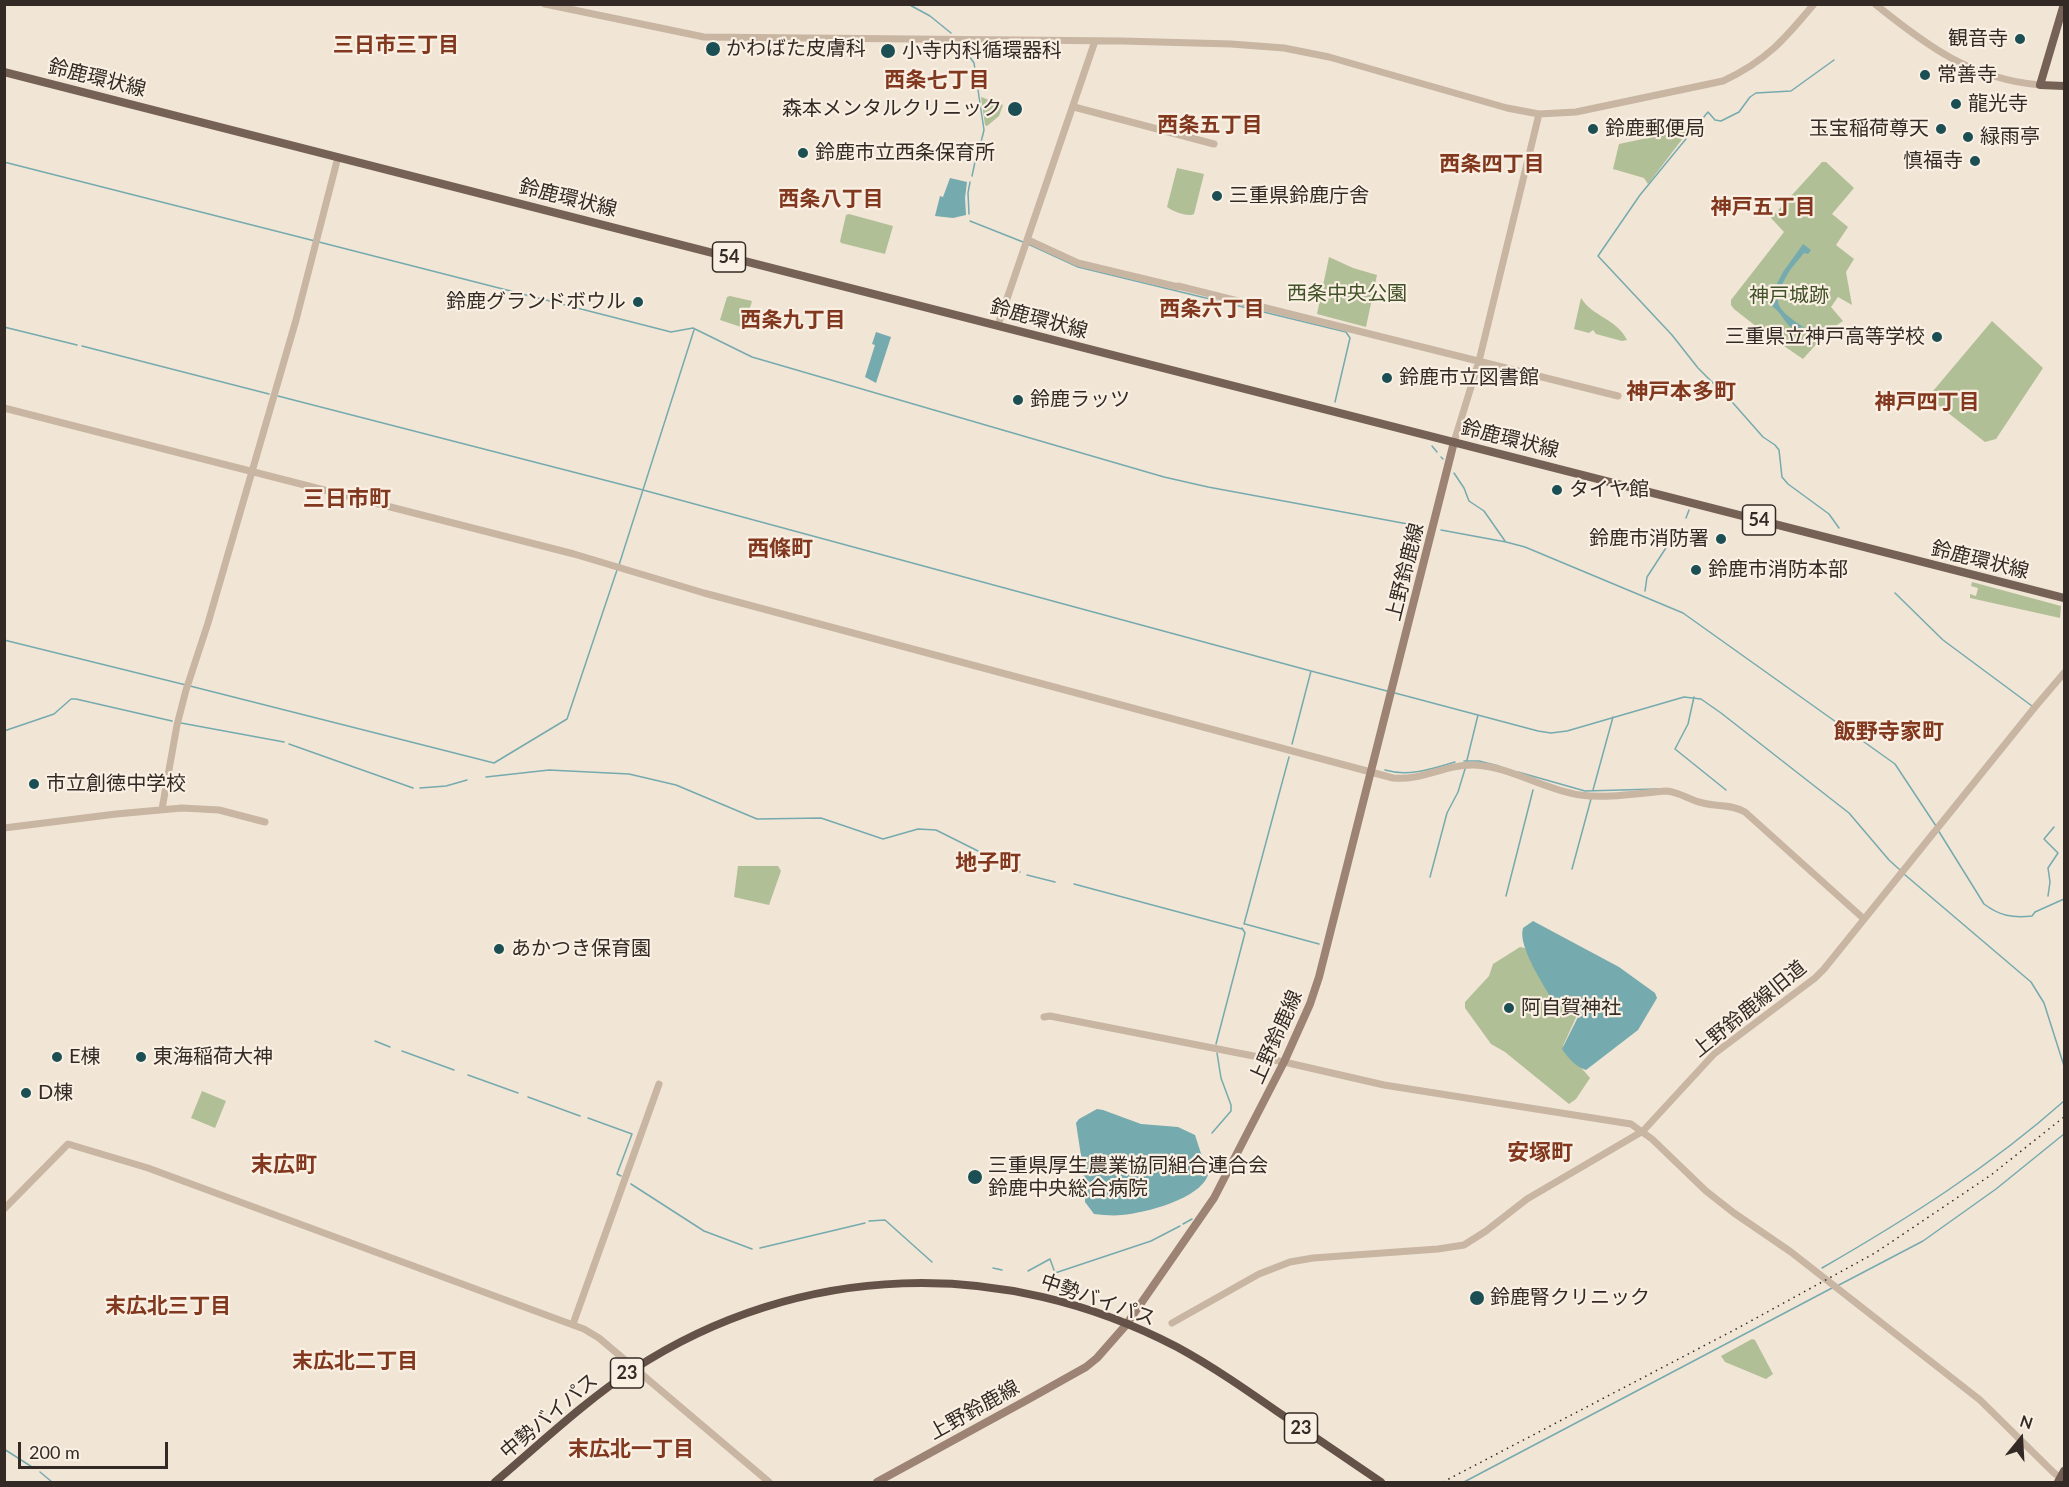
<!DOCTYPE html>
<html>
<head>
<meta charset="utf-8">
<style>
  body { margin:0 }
  #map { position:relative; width:2069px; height:1487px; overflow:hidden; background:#f1e5d6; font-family:Lato,sans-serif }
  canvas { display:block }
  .frame { position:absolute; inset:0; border:6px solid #332a25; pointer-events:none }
  .north { position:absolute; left:1991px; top:1409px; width:60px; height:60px; -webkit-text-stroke:4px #f9efe2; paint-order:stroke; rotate:18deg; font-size:16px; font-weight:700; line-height:24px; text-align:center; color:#332a25 }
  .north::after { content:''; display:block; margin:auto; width:21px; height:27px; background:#332a25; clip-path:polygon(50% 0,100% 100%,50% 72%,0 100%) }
  .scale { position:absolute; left:18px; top:1442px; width:150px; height:27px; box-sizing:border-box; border:3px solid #332a25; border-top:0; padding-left:8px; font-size:18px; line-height:21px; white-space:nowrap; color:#332a25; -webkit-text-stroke:4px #f9efe2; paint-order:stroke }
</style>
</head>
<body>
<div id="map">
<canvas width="2069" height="1487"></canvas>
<div class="frame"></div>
<div class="north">N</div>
<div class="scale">200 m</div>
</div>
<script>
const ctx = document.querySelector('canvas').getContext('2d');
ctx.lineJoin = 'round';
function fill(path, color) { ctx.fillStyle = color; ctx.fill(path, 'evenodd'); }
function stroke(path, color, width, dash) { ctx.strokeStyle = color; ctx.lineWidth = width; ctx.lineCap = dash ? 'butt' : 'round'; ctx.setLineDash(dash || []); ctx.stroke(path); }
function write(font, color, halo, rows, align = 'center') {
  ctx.font = font + ' Lato,"Noto Sans JP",sans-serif'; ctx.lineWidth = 4.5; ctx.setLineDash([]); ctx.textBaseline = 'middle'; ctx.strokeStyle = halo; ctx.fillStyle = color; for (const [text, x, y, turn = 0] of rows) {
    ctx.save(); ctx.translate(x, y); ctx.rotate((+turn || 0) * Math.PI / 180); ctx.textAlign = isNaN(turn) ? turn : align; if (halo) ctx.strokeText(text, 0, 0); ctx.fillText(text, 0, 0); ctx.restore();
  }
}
fill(new Path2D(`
  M981 97 1003 105 999 116 987 126 985 125Z
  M1690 129 1648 184 1644 178 1613 169 1619 144Z
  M1822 162H1826L1854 188 1832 214 1848 227 1836 245 1854 259 1846 272 1852 305 1838 297 1831 307 1843 321 1828 331 1803 359 1762 331 1734 309 1731 305V300L1784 232 1771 218Z
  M1177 168 1204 174 1194 214C1188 217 1174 212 1167 207Z
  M849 214 893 226 885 254 841 243 840 241 846 215Z
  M1329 257 1353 268 1377 275 1366 327 1317 314Z
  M730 296 752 301 744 328 720 320 727 297Z
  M1581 298C1593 317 1617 319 1627 340L1622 341 1596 334 1593 330 1589 333 1574 329Z
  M1992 321 2043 368 1996 439 1985 442 1928 397Z
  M1972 582 2061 606 2060 618 1970 598V594L1976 596 1978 588 1971 586Z
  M738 866H778L781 871 769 905 734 897Z
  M1520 947 1525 948 1557 1008 1573 1005 1578 1013 1563 1046 1590 1078 1576 1099 1569 1104 1505 1052 1491 1044 1465 1008V1002L1489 976 1493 964Z
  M202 1091 226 1101 215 1128 191 1118Z
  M1752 1339 1755 1340 1773 1374 1766 1379 1725 1362 1721 1356Z`), '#b1bf97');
fill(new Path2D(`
  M950 178 967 182 965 198 966 215 953 218 935 216 940 196 943 197Z
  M1803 244 1811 250 1808 254 1804 253 1790 270 1781 286 1783 288C1781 292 1778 297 1778 301 1778 315 1813 331 1820 339L1802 327 1795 330C1782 323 1784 312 1767 303L1783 272Z
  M876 332 891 337 876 383 865 377 875 345 872 344Z
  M1533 921 1619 967 1655 993 1657 998 1638 1030 1586 1070C1576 1067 1568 1058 1562 1049L1580 1013 1572 1004 1557 1008C1547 990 1517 947 1523 928Z
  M1097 1109 1103 1110 1141 1124 1178 1127 1195 1135 1208 1175C1200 1199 1145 1213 1122 1215 1113 1216 1103 1215 1094 1214L1085 1202V1182L1076 1123 1079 1119Z`), '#75aaae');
stroke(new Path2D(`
  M908 4 930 16 951 33
  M959 42 974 63 984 130 979 150
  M1834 60 1791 91 1756 93 1750 97 1739 112 1721 121 1715 120 1708 112 1640 195 1598 256 1672 335 1698 368 1733 403 1763 437 1775 445 1779 450 1782 477 1788 484 1829 514 1839 528
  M4 162 315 241
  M972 176 975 162
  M969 214 968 193 970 182
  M970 221 1023 242
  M319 242 671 332 693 328 752 357 1164 477 1208 487 1424 527
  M1028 244 1078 267 1346 332 1350 338 1335 402
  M4 327 77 345
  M82 346 269 394
  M278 396 643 490 1311 671
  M1432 446 1437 452
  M1441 457 1443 459
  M1454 473 1464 488 1469 501 1484 511 1505 541
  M1686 518 1689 510
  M1441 530 1506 542 1525 547 1683 613 1895 764 1936 826
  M619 565 694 330
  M1645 591 1647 577 1675 534
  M1895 593 1943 640 2032 706
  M4 640 186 685
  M190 686 494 763 567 719 617 570
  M1395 693 1538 731 1551 733 1567 731 1684 697 1701 699 1721 713 1849 813 1889 860 1900 870
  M1694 697 1688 724 1675 749 1726 790
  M181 723 284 742
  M4 731 54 714 71 699H76L172 721
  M289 744 413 788
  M1292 744 1311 671 1387 691
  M1467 760 1478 715
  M1464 761H1479L1499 766
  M1385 770C1409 777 1431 769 1455 762
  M1518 772 1585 791 1657 789
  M486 777 549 770 629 774 676 785 757 819 821 818 883 839 918 829 936 830 1020 872
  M420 788 446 786 467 780
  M1593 790 1613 717
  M1938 830 1984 904C2000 916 2012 918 2032 916L2035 912 2064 899
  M1572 869 1591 799
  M1904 874 2031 982 2044 1003 2064 1066
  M1027 875 1055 882
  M1430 877 1447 813 1458 792 1465 769
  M1074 884 1242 929
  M1506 896 1533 790
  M2048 896 2050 882 2048 868 2058 853 2044 839 2054 827
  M1244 924 1289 757
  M1245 924 1319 944
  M375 1041 390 1047
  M1216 1044 1245 933 1242 928
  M402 1051 454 1070
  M468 1075 518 1093
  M528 1097 580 1116
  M588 1118 632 1134 617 1174 621 1176
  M1212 1133 1231 1111V1105L1221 1078 1217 1053
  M631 1184 704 1231 752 1249
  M869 1221 885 1220 932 1262
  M1183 1224 1192 1219
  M760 1248 865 1223
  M993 1268 1002 1270
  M1822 1268C1907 1219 1991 1166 2064 1101
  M1028 1271 1050 1259 1054 1270
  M1055 1273 1151 1241 1180 1226
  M1839 1285 1923 1241 1996 1189 2064 1134
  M4 1449 32 1467
  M40 1472 52 1482
  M1464 1482 1832 1288`), '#75aaae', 1.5);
stroke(new Path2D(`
  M545 4 704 37 1122 41 1231 44 1284 48 1329 57 1507 108 1539 114 1576 112 1723 81C1766 61 1784 40 1814 4
  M1875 4C1927 46 1971 79 2040 85
  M1074 107 1214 144
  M1028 240 1078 263 1178 287
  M1178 286 1618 396
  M998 325 1095 41
  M4 408 574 554 704 593 1393 778C1423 781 1445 764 1474 765 1509 766 1545 790 1580 795 1608 799 1639 793 1667 791 1681 793 1690 800 1703 803 1718 807 1731 804 1745 812L1864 919
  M1454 442 1479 361 1539 114
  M162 809 177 725 186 690 208 623 296 320 338 157
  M4 828 116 814 182 808 219 810 265 822
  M1044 1017 1050 1016 1284 1062 1384 1085 1631 1124 1652 1139 1706 1191 1734 1213 1791 1252 1980 1400 2053 1472 2064 1481
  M4 1209 68 1144 148 1168 584 1329 599 1338 769 1482
  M1172 1323 1259 1274 1290 1262 1313 1258 1438 1249 1464 1245 1486 1231 1527 1199 1643 1131 1714 1054 1815 978 1824 969 2035 707 2064 673
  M573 1324 659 1084`), '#c8b5a2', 7);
stroke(new Path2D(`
  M877 1482 1027 1400 1086 1367 1097 1358 1126 1325 1214 1198 1284 1062 1310 1004 1319 977 1454 442`), '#9c8374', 8);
stroke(new Path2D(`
  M2064 4 2040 85 2064 86
  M4 72 2064 598
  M2058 1482 2064 1471`), '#756155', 8);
stroke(new Path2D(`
  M495 1482C540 1444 585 1401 634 1369 800 1261 1003 1256 1177 1347 1212 1366 1245 1389 1278 1412 1312 1435 1347 1459 1381 1482`), '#645248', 8);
stroke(new Path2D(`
  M1443 1482 1738 1328 1875 1253 1991 1175 2064 1117`), '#332a25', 1.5, [1.5, 4.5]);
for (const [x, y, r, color] of [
  [2020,39,6,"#1b4f54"],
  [713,49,8,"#1b4f54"],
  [888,51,8,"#1b4f54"],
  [1925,75,6,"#1b4f54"],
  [1956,104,6,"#1b4f54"],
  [1015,109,8,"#1b4f54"],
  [1593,129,6,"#1b4f54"],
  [1941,129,6,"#1b4f54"],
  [1968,137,6,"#1b4f54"],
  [803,153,6,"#1b4f54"],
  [1975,161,6,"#1b4f54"],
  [1217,196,6,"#1b4f54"],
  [638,302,6,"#1b4f54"],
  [1937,337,6,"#1b4f54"],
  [1387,378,6,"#1b4f54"],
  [1018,400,6,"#1b4f54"],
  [1557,490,6,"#1b4f54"],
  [1721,539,6,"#1b4f54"],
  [1696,570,6,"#1b4f54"],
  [34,784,6,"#1b4f54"],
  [499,949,6,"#1b4f54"],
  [1509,1008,6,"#1b4f54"],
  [57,1057,6,"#1b4f54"],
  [141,1057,6,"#1b4f54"],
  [26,1093,6,"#1b4f54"],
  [975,1177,8,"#1b4f54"],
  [1477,1298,8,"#1b4f54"]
]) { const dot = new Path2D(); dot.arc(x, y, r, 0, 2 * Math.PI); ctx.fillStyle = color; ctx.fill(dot); stroke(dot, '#f9efe2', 2); }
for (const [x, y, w] of [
  [729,257,33],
  [1759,520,33],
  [627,1373,33],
  [1301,1428,33]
]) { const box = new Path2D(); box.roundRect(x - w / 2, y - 15, w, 30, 4.5); ctx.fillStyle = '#f9efe2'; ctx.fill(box); stroke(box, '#332a25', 1.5); }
write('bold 18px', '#332a25', null, [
  ["54",729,257],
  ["54",1759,520],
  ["23",627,1373],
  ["23",1301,1428]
]);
write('20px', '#332a25', '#f9efe2', [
  ["観音寺",2008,39,"right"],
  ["かわばた皮膚科",726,49],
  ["小寺内科循環器科",902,51],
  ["常善寺",1937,75],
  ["龍光寺",1968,104],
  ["森本メンタルクリニック",1002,109,"right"],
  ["鈴鹿郵便局",1605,129],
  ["玉宝稲荷尊天",1929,129,"right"],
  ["緑雨亭",1980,137],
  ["鈴鹿市立西条保育所",815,153],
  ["慎福寺",1963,161,"right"],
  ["三重県鈴鹿庁舎",1229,196],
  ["鈴鹿グランドボウル",626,302,"right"],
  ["三重県立神戸高等学校",1925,337,"right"],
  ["鈴鹿市立図書館",1399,378],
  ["鈴鹿ラッツ",1030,400],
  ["タイヤ館",1569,490],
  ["鈴鹿市消防署",1709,539,"right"],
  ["鈴鹿市消防本部",1708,570],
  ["市立創徳中学校",46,784],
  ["あかつき保育園",511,949],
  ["阿自賀神社",1521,1008],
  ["E棟",69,1057],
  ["東海稲荷大神",153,1057],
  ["D棟",38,1093],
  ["三重県厚生農業協同組合連合会",988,1166],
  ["鈴鹿中央総合病院",988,1189],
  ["鈴鹿腎クリニック",1490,1298]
], 'left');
write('20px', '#332a25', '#f9efe2', [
  ["鈴鹿環状線",97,78,14],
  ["鈴鹿環状線",568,198,14],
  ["鈴鹿環状線",1039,319,15],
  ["鈴鹿環状線",1510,439,14],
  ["鈴鹿環状線",1980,560,14],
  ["上野鈴鹿線",1405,572,-76],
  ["上野鈴鹿線旧道",1749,1009,-39],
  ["上野鈴鹿線",1276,1037,-66],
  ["中勢バイパス",1098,1300,19],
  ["上野鈴鹿線",974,1410,-29],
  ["中勢バイパス",549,1416,-40]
]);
write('20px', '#415128', '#f9efe2', [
  ["西条中央公園",1347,294],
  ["神戸城跡",1789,296]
]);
write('bold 21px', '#82381e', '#f9efe2', [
  ["三日市三丁目",396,45],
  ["西条七丁目",937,80],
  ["西条五丁目",1210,125],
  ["西条四丁目",1492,164],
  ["西条八丁目",831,199],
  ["神戸五丁目",1763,207],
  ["西条六丁目",1212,309],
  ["西条九丁目",793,320],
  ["神戸四丁目",1927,402],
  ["末広北三丁目",168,1306],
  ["末広北二丁目",355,1361],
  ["末広北一丁目",631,1449]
]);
write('bold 22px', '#82381e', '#f9efe2', [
  ["神戸本多町",1681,392],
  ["三日市町",347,499],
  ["西條町",780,549],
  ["飯野寺家町",1889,732],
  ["地子町",988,863],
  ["安塚町",1540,1153],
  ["末広町",284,1165]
]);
</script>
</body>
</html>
